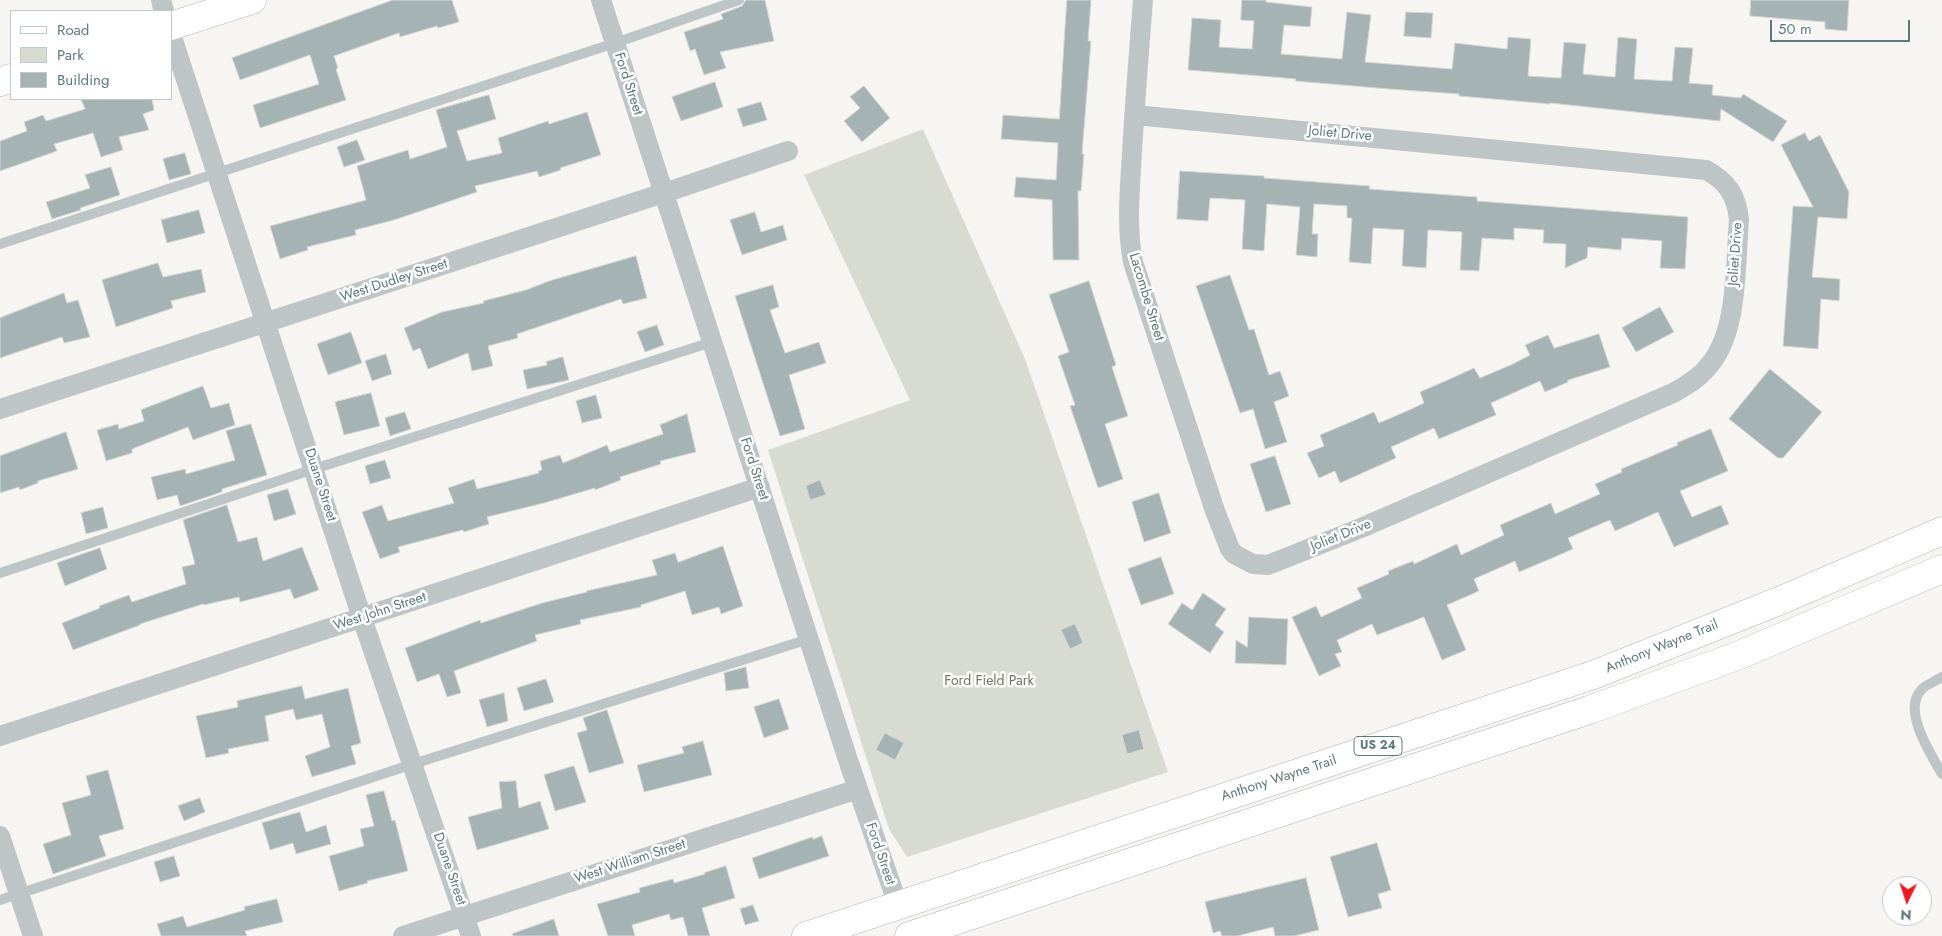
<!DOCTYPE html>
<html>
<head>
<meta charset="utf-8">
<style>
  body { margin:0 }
  #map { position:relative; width:1942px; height:936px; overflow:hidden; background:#f6f5f2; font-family:Jost,sans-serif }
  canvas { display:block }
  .legend { position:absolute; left:10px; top:10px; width:162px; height:90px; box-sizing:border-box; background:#fff; border:1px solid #bfcacc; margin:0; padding:6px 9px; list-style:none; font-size:15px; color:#5f7a7f }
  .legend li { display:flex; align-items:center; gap:10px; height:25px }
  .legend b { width:25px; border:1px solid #bfcacc }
  .north { position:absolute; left:1882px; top:876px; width:50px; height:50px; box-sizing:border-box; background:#fff; border:1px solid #bfcacc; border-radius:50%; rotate:184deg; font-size:14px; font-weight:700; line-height:20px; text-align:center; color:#5f7a7f }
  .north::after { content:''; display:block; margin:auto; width:18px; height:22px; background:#ed1b21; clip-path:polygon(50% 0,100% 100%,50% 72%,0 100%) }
  .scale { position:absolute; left:1770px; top:20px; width:140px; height:22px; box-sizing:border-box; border:2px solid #5f7a7f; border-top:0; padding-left:6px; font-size:15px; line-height:18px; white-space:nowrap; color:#5f7a7f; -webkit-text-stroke:4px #fff; paint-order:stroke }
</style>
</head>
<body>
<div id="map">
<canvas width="1942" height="936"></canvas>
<ul class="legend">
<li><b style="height:6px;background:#fff"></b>Road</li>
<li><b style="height:14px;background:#d7dbd1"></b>Park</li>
<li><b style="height:14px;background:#a5b3b5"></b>Building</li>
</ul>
<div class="north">N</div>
<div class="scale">50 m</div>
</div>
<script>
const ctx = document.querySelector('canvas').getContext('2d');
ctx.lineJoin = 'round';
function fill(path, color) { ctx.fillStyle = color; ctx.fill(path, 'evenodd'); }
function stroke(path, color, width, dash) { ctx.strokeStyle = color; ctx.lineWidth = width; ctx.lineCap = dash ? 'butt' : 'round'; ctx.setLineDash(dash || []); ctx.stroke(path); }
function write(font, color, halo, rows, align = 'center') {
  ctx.font = font + ' Jost,sans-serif'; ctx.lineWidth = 5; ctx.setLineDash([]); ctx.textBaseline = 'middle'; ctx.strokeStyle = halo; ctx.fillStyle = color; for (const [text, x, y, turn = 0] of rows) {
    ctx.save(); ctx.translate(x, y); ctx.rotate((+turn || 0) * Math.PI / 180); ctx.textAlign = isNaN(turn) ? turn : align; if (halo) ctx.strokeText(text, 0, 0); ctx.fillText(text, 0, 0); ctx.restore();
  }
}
fill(new Path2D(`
  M923 129 1025 359 1168 772 907 857 889 829 768 450 910 400 804 175Z`), '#d7dbd1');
const building = new Path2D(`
  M393 0H452L459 22 438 28 437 26 400 37 399 33 334 56 338 68 336 69 346 100 260 128 253 105 319 84 310 55 240 80 232 58Z
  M746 0H765L774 41 720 52 726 68 704 75 695 49 690 51 684 32 723 19 721 14 742 6Z
  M1067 0H1091L1088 41H1091L1082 154H1084L1081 191H1078L1079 260H1053L1052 200 1014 197 1016 177 1056 180 1058 143 1001 139 1003 115 1059 119Z
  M1242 0H1266V2L1312 7 1310 27 1284 25 1281 54 1342 59 1347 12 1371 15 1365 62 1452 69 1455 43 1507 49 1508 37 1531 39 1528 76 1561 78 1564 42 1586 44 1583 74 1615 77 1618 37 1637 39 1634 79 1672 81 1675 47 1693 48 1689 83 1713 85 1712 95 1741 98 1743 94 1787 121 1773 142 1721 109 1720 121 1550 103V104L1459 96V94L1389 89 1295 81 1296 79 1188 70 1192 18 1221 20 1219 47 1252 49 1254 21 1241 20Z
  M1751 0H1849L1847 31 1825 29V22L1750 16Z
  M1406 12 1433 13 1431 38 1404 36Z
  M715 82 723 107 681 121 672 97Z
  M864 86 890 118 862 142 844 121 860 108 850 97Z
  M489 95 496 119 457 131 467 161 502 153 498 138 548 121 549 124 587 112 601 155 560 168 561 170 539 177 537 171 475 186 477 192 394 220 355 230 356 235 307 247 308 250 280 259 270 226 366 200 357 166 408 150 410 159 447 147 436 110Z
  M81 99H152L154 110 143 114 149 130 119 137 123 150 101 157 93 133 54 144 57 151 0 171V141L27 131 24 122 43 115 46 121 85 109Z
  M761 102 767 120 743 127 737 109Z
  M1805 133 1809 141 1820 135 1849 192 1847 219 1818 217 1812 277 1840 279 1839 301 1821 299 1818 349 1783 346 1793 206 1813 207 1781 145Z
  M357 140 365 160 344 167 337 147Z
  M185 153 191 174 169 180 163 159Z
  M111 167 120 195 80 208 81 210 52 219 46 202 90 188 85 175Z
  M1180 171 1264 176V178L1370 186 1369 189 1477 197V201L1688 217 1685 269 1660 268 1662 241 1622 238 1621 250 1588 247 1587 258 1565 268 1566 244 1543 243 1544 230 1514 228V240L1482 238 1479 271 1460 270 1462 232 1428 230 1426 268 1402 266 1404 230 1373 228 1371 264 1349 262 1352 218H1347V206L1314 204 1312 234H1318L1317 257 1296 255 1300 207 1267 204 1264 251 1242 249 1245 200 1210 198 1208 221 1177 219Z
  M199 210 205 233 167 243 161 220Z
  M755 212 761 232 783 225 787 240 742 255 730 220Z
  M636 256 647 298 623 304 621 299 517 334 518 338 488 346 493 366 472 371 468 353 428 369 420 348 413 351 404 328 442 312 484 303 483 301 526 290 549 281Z
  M158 263 163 277 201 269 206 292 171 301 173 308 116 327 102 280Z
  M1230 275 1249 330 1254 329 1269 375 1280 371 1289 396 1274 402 1287 442 1265 449 1253 409 1240 413 1196 286Z
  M1089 281 1116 365 1112 367 1128 416 1105 424 1123 479 1098 488 1070 406 1075 405 1058 356 1069 352 1049 295Z
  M773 285 779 307 770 310 785 353 819 342 826 363 789 375 805 429 780 436 735 296Z
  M64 293 67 303 78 300 90 337 64 343 62 337 0 358V318Z
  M1660 307 1674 332 1636 352 1622 328Z
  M657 325 664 345 645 352 637 332Z
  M351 332 362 363 328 375 317 344Z
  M1599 334 1610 367 1568 380V382L1545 392 1540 381 1491 403 1496 415 1439 439 1434 428 1391 447 1396 458 1340 483 1335 471 1319 478 1307 453 1324 446 1320 435 1374 412 1379 423 1407 411 1424 403 1420 392 1452 378 1474 368 1480 378 1513 364 1530 355 1525 345 1548 335 1554 348Z
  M386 354 392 374 372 381 365 361Z
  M563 357 569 380 527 389 523 370 547 365 546 362Z
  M1770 369 1822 412 1783 458H1778L1729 419Z
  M203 386 211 408 229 403 235 425 193 440 188 427 132 449V453L106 461 97 430 118 424 119 429 144 421 141 410Z
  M371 393 380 426 344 435 335 402Z
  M596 395 602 418 582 423 576 401Z
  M405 412 411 429 390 436 385 418Z
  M687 414 696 452 660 461 661 464 620 477 621 480 595 490V488L544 503 487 517 489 524 464 532 463 530 398 547 400 552 380 559 362 512 382 505 388 521 454 503 448 488 474 479 477 489 539 473 538 471 542 470 540 461 560 455 563 463 607 445 610 452 663 434 660 425Z
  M251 424 267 475 222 489V492L180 506 177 495 157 500 151 477 185 469 186 474 235 460 226 431Z
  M1711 429 1728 471 1680 491 1692 517 1721 505 1729 524 1674 547 1658 512 1615 531 1610 520 1568 538 1573 549 1550 559 1519 572 1515 561 1474 579 1479 591 1447 605 1466 650 1442 660 1424 617 1377 635 1372 624 1337 640 1342 652 1335 654 1341 666 1319 676 1292 617 1316 606 1321 617 1362 598 1357 588 1389 574 1388 571 1413 561 1414 564 1457 544 1461 555 1504 535 1500 525 1551 503 1555 514 1600 494 1595 484 1622 472 1621 469 1678 445 1677 443Z
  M66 432 78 469 38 481V483L20 490 19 487 0 493V456Z
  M1275 456 1291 504 1266 512 1250 464Z
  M385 460 391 478 370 484 365 466Z
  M820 480 826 495 810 500 806 486Z
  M288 489 296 514 274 521 267 495Z
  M1159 493 1171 533 1144 542 1132 502Z
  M227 505 238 542 257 537 263 561 302 547 319 590 294 599 290 589 240 602 239 597 204 605 203 604 140 624V625L73 650 62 623 100 608 99 606 129 595 132 602 186 584 182 567 195 564 183 520Z
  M103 507 108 528 86 534 81 513Z
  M723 546 743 606 721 614 719 607 692 615 685 591 641 605V607L580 620 581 624 535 635 537 641 454 671 461 693 447 697 439 674 417 682 405 648 480 620 481 623 542 603 587 592 586 591 657 575 652 560 675 553 678 562Z
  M100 548 107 569 65 586 57 563Z
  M1161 557 1174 594 1141 605 1128 569Z
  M1203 593 1226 609 1215 625 1224 632 1210 653 1168 624 1182 603 1192 610Z
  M1249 617 1288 619 1286 665 1235 663 1236 640 1247 647Z
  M1075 624 1083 643 1070 649 1061 630Z
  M746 667 749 688 726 691 724 673Z
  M546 679 554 702 524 711 517 688Z
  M302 686 305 699 348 688 361 743 351 746 356 764 312 777 305 756 330 747 322 714 296 720 293 709 265 716 269 741 228 749 229 753 206 758 196 716 238 707 237 701Z
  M504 693 508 721 487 727 479 700Z
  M779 699 789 729 764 738 754 707Z
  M607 710 624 763 589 773 577 733 587 730 583 718Z
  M1139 730 1144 749 1127 754 1122 735Z
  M885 733 904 743 895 760 876 750Z
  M703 741 712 775 644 792 637 765 684 753 682 747Z
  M574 766 586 802 555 811 544 775Z
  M108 770 124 829 99 836 106 856 53 874 43 844 71 835 62 803 91 795 86 776Z
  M516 781 519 808 540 801 549 829 477 850 468 817 502 808 499 782Z
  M384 791 392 821 395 820 408 871 367 881 368 883 339 891 329 856 364 846 360 829 374 826 366 795Z
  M200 798 205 812 184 821 178 806Z
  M300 812 306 832 326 825 331 844 296 854 293 843 270 850 262 823Z
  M822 836 829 856 759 879 752 858 812 837 813 839Z
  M1377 843 1391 890 1378 894 1382 908 1348 917 1330 857Z
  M174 856 180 876 160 882 154 862Z
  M726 866 735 898 702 908 710 936H688L683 917 671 920 669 914 632 925 635 936H608L597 904 640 892 639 888 673 879 674 883 705 874 704 873Z
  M1306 878 1319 930 1294 936H1275L1273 927 1237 936H1222L1220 931 1213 933 1205 902Z
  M277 899 283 922 245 931 247 936H161L157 924 183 916 187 927 245 910 244 907Z
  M753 905 759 921 745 925 740 909Z
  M554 919 559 936H513L512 934Z`);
fill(building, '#a5b3b5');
stroke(building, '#d7d7d5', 1);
const secondary = new Path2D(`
  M171 26 252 0
  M0 82 11 78`);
const highway = new Path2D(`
  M806 936 1593 675 1779 601 1942 531
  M909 936 1589 710 1737 656 1942 569`);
stroke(secondary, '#aeb8ba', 29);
stroke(highway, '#afb6b8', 29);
stroke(new Path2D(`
  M0 244 615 43 739 0
  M0 573 314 469 712 342
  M1942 677C1936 681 1927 684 1922 689 1901 710 1931 754 1942 774
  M0 900 413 764 809 639`), '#bec5c7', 10);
stroke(new Path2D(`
  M161 0 164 11
  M601 0 849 763 898 905
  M171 34 362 618 471 936
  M1135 115 1706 170C1727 181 1737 196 1739 220 1735 264 1739 334 1707 368 1698 379 1685 386 1673 393L1361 528 1268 565 1253 564 1234 554 1230 549 1215 511 1133 262C1126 226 1130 189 1132 152 1135 101 1139 51 1143 0
  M0 409 679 188 788 151
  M0 736 760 487
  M0 836 33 936
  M403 936 858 789`), '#bec5c7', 20);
stroke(secondary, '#fff', 28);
stroke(highway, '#fff', 28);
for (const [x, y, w] of [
  [1378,746,48]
]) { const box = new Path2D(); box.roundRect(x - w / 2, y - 9.5, w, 19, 4); ctx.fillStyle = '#fff'; ctx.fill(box); stroke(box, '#5f7a7f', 1); }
write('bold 12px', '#5f7a7f', null, [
  ["US 24",1378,746]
]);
write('14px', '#5f7a7f', '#fff', [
  ["Ford Street",628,84,72],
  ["Joliet Drive",1340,134,5],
  ["Joliet Drive",1736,254,-86],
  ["West Dudley Street",394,281,-18],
  ["Lacombe Street",1146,297,73],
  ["Ford Street",754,469,72],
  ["Duane Street",320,485,72],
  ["Joliet Drive",1341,536,-22],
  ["West John Street",380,612,-18],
  ["Anthony Wayne Trail",1662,647,-22],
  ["Anthony Wayne Trail",1279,779,-18],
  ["Ford Street",880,854,71],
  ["West William Street",630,862,-18],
  ["Duane Street",449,869,71]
]);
write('14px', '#69775e', '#fff', [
  ["Ford Field Park",989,682]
]);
</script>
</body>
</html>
